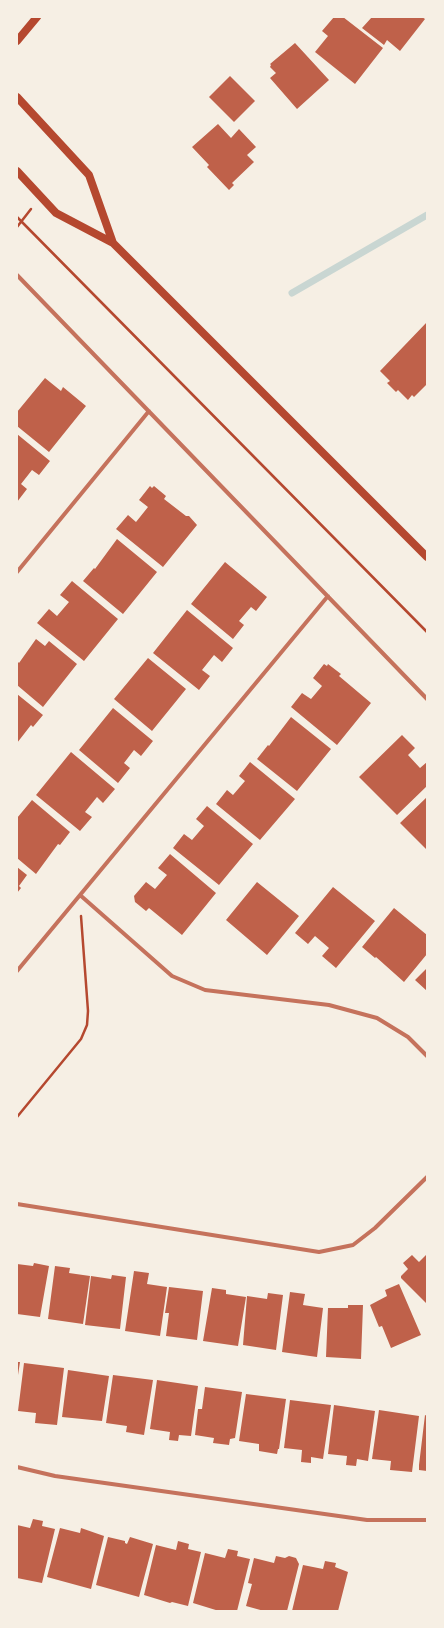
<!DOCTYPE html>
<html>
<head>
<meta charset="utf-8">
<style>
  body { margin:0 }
  #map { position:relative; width:444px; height:1628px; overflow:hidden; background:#f6efe4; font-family:Overpass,sans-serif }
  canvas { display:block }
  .frame { position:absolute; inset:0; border:18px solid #f6efe4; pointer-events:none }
</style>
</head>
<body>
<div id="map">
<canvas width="444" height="1628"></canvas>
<div class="frame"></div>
</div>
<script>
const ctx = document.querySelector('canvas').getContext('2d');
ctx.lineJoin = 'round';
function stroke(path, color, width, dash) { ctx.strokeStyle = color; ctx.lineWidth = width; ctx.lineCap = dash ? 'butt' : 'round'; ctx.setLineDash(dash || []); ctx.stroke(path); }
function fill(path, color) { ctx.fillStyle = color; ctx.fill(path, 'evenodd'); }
stroke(new Path2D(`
  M292 293 427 215`), '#c9d6d2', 7);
fill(new Path2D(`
  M334 17H343L383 48 355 84 315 52 328 36 322 31Z
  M372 17H422L425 19 400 51 387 40 384 45 362 28Z
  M295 43 329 80 297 109 270 78 276 73 270 67 271 65 270 64Z
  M230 76 255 101 234 122 209 97Z
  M218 124 231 138 239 129 256 147 247 155 254 162 232 183 234 185 229 190 207 167 209 165 192 147Z
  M427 322V384L414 397 412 395 408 400 398 390 396 392 387 383 390 381 380 371Z
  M45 378 61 391 63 387 86 406 49 452 17 426V412Z
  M17 434 50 461 39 475 32 470 21 484 27 489 17 502Z
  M150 486 152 488 154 486 166 496 164 499 186 516H189L197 525 163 567 116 529 128 515 136 522 148 507 139 500Z
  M117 539 157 572 123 614 83 581 94 568 95 569Z
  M225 562 267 597 256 611 251 607 239 621 244 625 233 639 191 604Z
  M72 581 118 619 84 661 37 623 49 609 57 616 69 602 60 595Z
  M187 610 233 648 222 662 214 655 202 670 210 676 199 690 153 653Z
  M36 639 45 646 49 641 77 664 43 707 17 685V661L19 663Z
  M148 658 186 689 152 731 114 699Z
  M324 664 327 666 328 664 341 674 339 676 371 703 337 745 291 707 302 693 311 699 322 686 313 678Z
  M17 694 43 715 33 727 31 725 17 743Z
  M113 708 153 741 141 756 134 750 124 763 130 768 118 783 79 750Z
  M291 717 331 749 297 791 257 759 268 745 269 746Z
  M402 735 415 748 408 755 420 768 427 762V786L397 815 359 777Z
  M71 752 115 789 103 803 97 797 85 812 92 817 80 831 36 795Z
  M250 762 295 799 260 840 216 804 227 790 233 795 245 781 239 776Z
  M427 797V850L400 823Z
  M32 800 70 832 60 845 58 844 36 874 17 858V818Z
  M207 806 253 844 219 885 173 848 184 834 192 840 204 826 196 819Z
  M170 854 216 893 182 935 149 908 146 911 135 902 134 896 146 882 155 889 167 875 158 868Z
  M17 867 27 875 19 886 21 888 17 893Z
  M257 882 299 916 267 955 226 920Z
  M333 887 375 921 336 968 322 956 329 948 315 936 308 944 295 933Z
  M394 908 427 935V954L404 982 376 957 375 958 362 947Z
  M427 968V991L415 980Z
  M427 1254V1304L401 1278V1276L408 1269 403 1263 412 1255 419 1262Z
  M34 1263 49 1266 40 1317 17 1314V1264L33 1266Z
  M55 1266 70 1268 69 1273 90 1276 83 1324 48 1319Z
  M134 1271 149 1273 147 1284 167 1287 160 1336 125 1331Z
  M112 1275 126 1277 120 1329 85 1325 91 1276 111 1279Z
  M399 1284 421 1335 391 1348 382 1326 379 1327 370 1305 387 1296 385 1290Z
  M169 1287 203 1291 197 1340 166 1336 169 1313H165Z
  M212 1288 226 1290V1294L246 1297 238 1346 203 1341Z
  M290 1292 305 1294 303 1305 323 1308 317 1357 282 1352Z
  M268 1293 283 1295 276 1350 243 1345 247 1296 267 1299Z
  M348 1305H363L361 1359 326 1357 328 1308H348Z
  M17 1362H20L18 1375H17Z
  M24 1363 64 1368 57 1425 35 1423 36 1413 18 1411Z
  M68 1370 109 1376 102 1421 62 1417Z
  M113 1375 153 1380 144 1435 126 1432 127 1426 106 1423Z
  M157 1380 198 1386 191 1436 179 1435 178 1441 169 1440 170 1432 150 1429Z
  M205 1387 242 1392 235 1438 230 1439 229 1445 213 1443 214 1438 195 1435 198 1409H202Z
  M246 1394 286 1399 279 1449H278L277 1454 259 1451V1444L239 1441Z
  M290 1400 331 1405 323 1459 311 1457V1463L301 1462 302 1450 284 1448Z
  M334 1405 375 1411 368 1461 357 1459 356 1466 346 1465 347 1456 328 1454Z
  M379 1410 419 1416 412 1472 390 1470 391 1461 372 1459Z
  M425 1415 427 1416V1471L419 1470V1465Z
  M33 1519 43 1521 42 1526 55 1529 42 1583 17 1578V1525L30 1528Z
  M60 1528 80 1533 81 1528 104 1536 91 1589 47 1577Z
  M108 1537 125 1541V1543L127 1544 130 1537 153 1544 139 1597 96 1585Z
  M178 1541 189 1544 188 1549 201 1552 188 1606 172 1602 170 1603 144 1595 156 1545 176 1550Z
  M228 1549 238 1551 237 1556 250 1559 237 1611H219L193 1603 205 1553 225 1558Z
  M276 1556 285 1558 289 1556 296 1558 299 1564 287 1611H264L246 1606 252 1584 248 1583 254 1558 274 1563Z
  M325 1561 336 1563 335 1567 348 1572 338 1611H292L303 1565 323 1569Z`), '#bf614a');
stroke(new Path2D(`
  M17 217 427 632
  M17 227 31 209
  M17 1117 81 1039 87 1025 88 1011 81 916`), '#b5482f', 2.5);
stroke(new Path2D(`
  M17 275 427 699
  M17 572 149 411
  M80 895 172 976 205 990 329 1005 377 1018 408 1037 427 1056
  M17 971 328 596
  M17 1204 319 1252 353 1245 375 1228 427 1177
  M17 1467 55 1476 367 1520H427`), '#c5725c', 4);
stroke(new Path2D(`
  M17 41 37 17
  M17 97 89 175 113 243
  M17 171 56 213 113 243 427 557`), '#b5482f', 8);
</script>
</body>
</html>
